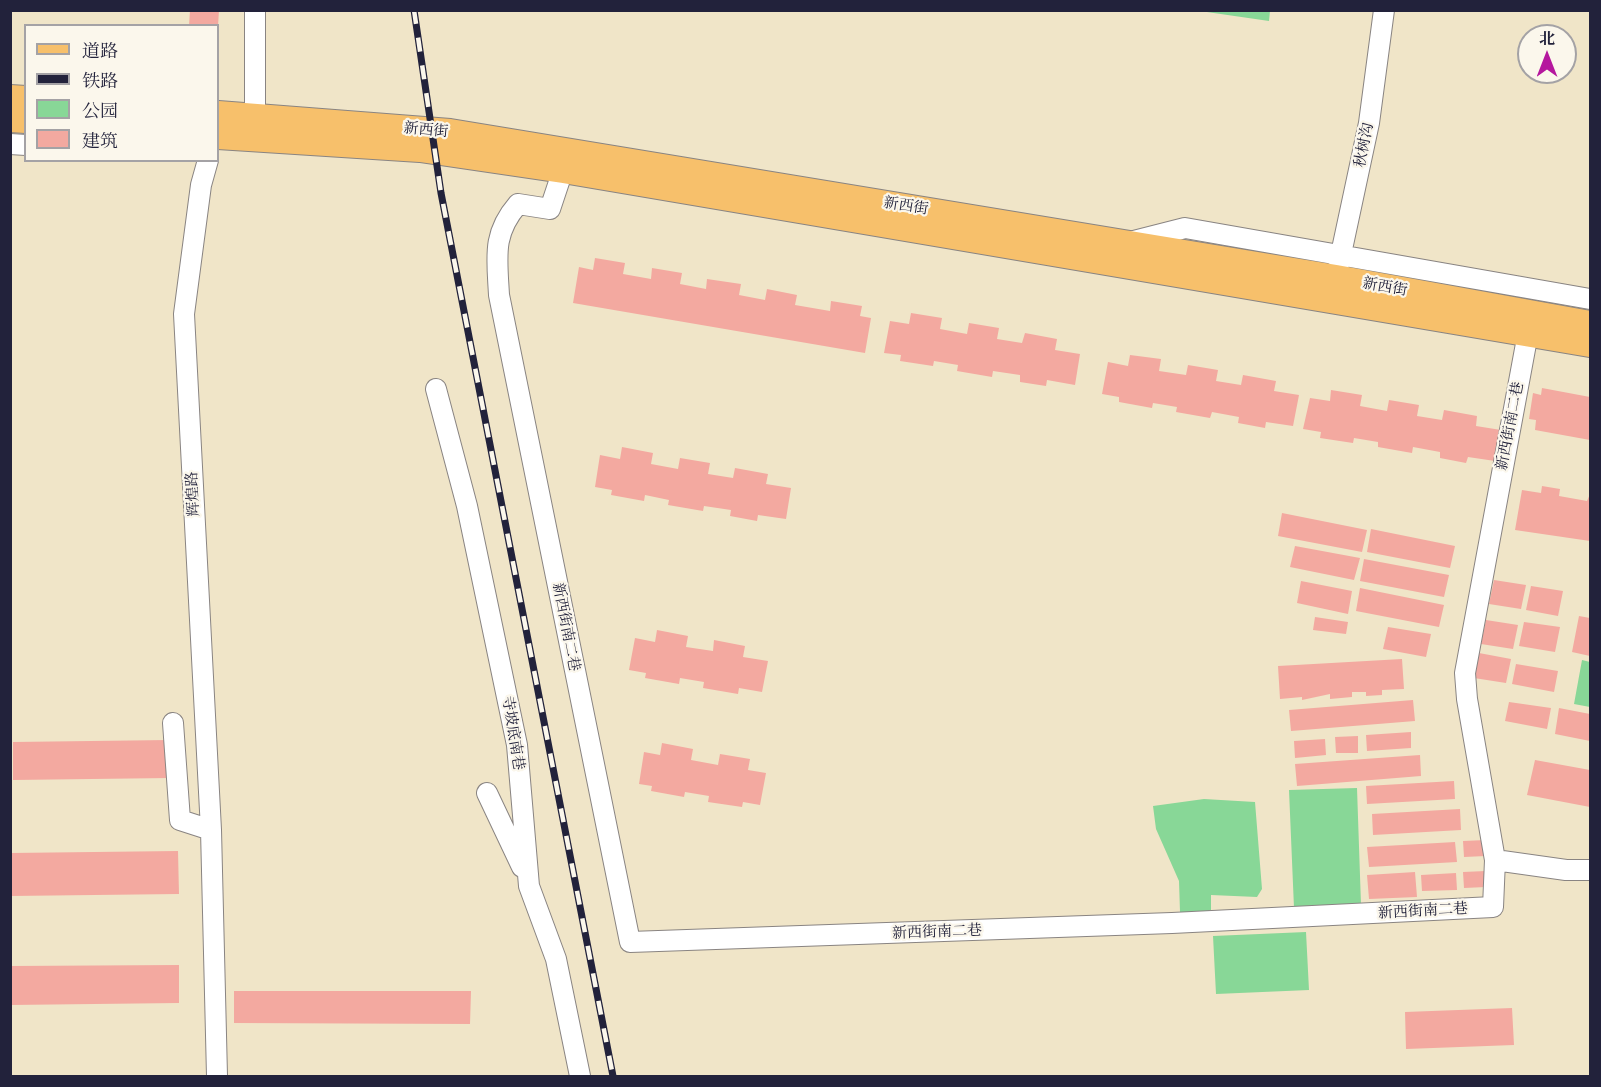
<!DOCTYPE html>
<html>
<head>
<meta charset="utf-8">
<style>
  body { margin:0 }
  #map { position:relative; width:1601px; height:1087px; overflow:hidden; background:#f0e5c8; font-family:"Libre Caslon Text","Noto Serif SC",serif }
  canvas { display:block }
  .frame { position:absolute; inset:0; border:12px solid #22223b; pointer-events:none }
  .legend { position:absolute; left:24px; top:24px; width:195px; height:138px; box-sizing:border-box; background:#fbf7ec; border:2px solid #a4a2a5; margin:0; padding:8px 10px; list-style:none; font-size:18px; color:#22223b }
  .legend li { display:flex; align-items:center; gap:12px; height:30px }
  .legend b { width:30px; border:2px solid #a4a2a5 }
  .north { position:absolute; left:1517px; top:24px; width:60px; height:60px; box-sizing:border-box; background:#fbf7ec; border:2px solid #a4a2a5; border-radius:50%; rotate:0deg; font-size:16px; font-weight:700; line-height:24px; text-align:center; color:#22223b }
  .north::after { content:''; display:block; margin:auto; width:21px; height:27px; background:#b5179e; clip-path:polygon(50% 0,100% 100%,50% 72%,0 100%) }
</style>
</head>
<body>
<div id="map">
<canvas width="1601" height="1087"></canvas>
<div class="frame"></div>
<ul class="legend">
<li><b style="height:8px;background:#f7c06b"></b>道路</li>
<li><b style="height:8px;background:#22223b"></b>铁路</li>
<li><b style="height:16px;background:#88d797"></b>公园</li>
<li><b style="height:16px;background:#f3a9a0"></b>建筑</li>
</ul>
<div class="north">北</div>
</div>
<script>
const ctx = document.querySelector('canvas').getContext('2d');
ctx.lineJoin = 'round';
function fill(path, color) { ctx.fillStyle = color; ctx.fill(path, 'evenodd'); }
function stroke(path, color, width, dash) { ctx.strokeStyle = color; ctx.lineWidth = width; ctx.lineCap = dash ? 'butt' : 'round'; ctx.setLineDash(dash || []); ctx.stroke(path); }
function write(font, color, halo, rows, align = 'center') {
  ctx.font = font + ' "Libre Caslon Text","Noto Serif SC",serif'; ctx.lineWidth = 4.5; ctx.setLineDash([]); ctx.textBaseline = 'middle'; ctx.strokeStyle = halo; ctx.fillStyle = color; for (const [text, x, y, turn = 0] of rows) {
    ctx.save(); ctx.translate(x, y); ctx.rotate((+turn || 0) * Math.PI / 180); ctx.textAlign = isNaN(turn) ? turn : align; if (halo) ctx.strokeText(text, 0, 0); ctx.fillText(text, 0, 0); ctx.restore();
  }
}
fill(new Path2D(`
  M1200 11 1270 10V11L1269 21Z
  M1582 660 1590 662V707L1574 704Z
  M1357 788 1361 905 1294 908 1289 790Z
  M1204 799 1255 802 1262 889 1257 897 1211 895V910L1195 917 1180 912 1179 881 1156 829 1153 806Z
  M1306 932 1309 990 1216 994 1213 936Z`), '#88d797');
fill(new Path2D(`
  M190 10H219L218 26H189Z
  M595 258 625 263 623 274 651 279 652 268 682 273 680 284 706 289 707 279 741 284 739 295 765 300 767 289 797 295 795 305 830 311 831 301 862 306 860 316 871 318 865 353 573 303 579 267 593 270Z
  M911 313 942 318 940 329 967 334 969 323 999 328 997 339 1022 343 1025 333 1057 339 1055 350 1080 354 1075 385 1047 380 1046 386 1020 382V375L993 371 992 377 957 371 958 365 934 361 933 366 900 361 901 355 884 353 890 321 909 324Z
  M1130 355 1161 359 1159 371 1186 375 1188 365 1218 370 1216 381 1241 385 1243 375 1276 381 1274 391 1299 395 1293 426 1266 422 1265 428 1238 423 1239 417 1212 412 1210 418 1176 412 1177 407 1153 403 1152 408 1119 402V397L1102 394 1108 362 1128 366Z
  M1542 388 1590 397V440L1535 430 1536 420 1529 419 1533 393 1541 395Z
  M1331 390 1362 395 1360 406 1387 411 1389 400 1419 405 1417 416 1442 420 1444 410 1477 416 1476 426 1501 430 1495 461 1468 457 1466 463 1440 458V452L1413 447 1412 453 1378 447V442L1354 438 1353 443 1320 438 1321 432 1303 429 1310 398 1330 401Z
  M622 447 653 453 651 464 678 469 680 458 710 463 708 474 733 478 735 468 768 474 766 484 791 488 786 519 758 515 757 521 730 516 731 510 704 506 703 511 668 505 669 500 645 495 644 501 611 495 612 490 595 487 600 455 620 459Z
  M1542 486 1560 489 1559 496 1587 501 1590 494V541L1515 530 1522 490 1541 493Z
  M1282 513 1367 530 1362 552 1278 536Z
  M1371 529 1455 546 1450 568 1367 552Z
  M1295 546 1360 558 1354 580 1290 567Z
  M1364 559 1449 575 1444 597 1360 581Z
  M1494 580 1526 585 1521 609 1489 604Z
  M1301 581 1352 591 1348 614 1297 603Z
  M1531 586 1563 591 1558 616 1526 610Z
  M1360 588 1444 605 1439 627 1356 611Z
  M1579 616 1590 618V656L1572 652Z
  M1315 617 1348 622 1346 634 1313 630Z
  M1486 620 1518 625 1513 649 1481 644Z
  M1524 622 1560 627 1555 652 1519 646Z
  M1388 627 1431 634 1426 657 1383 649Z
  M657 630 688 636 686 647 713 651 714 640 745 646 743 657 768 661 762 692 739 688 738 694 703 688 704 682 680 678 679 684 645 678 646 673 629 670 635 638 655 642Z
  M1479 653 1511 659 1506 683 1474 678Z
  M1402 659 1404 689 1382 690V695L1366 696V692H1352V697L1330 699V694L1302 700V697L1280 699 1278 666Z
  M1516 664 1558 671 1554 692 1512 684Z
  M1413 700 1415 721 1291 731 1289 710Z
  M1509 702 1551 708 1547 729 1505 721Z
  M1559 708 1590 714V741L1555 734Z
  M1411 732V748L1367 751 1366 735Z
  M1358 736V753H1336L1335 737Z
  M1325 739 1326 755 1295 758 1294 741Z
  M169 740 170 778 13 780V742Z
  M662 743 693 749 691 760 718 765 720 754 750 759 748 770 766 773 760 805 743 802 742 807 708 802 709 796 685 792 684 797 651 791 652 786 639 784 644 752 660 755Z
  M1420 755 1421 776 1297 786 1295 764Z
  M1535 760 1590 770V807L1527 795Z
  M1454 781 1455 799 1367 804 1366 786Z
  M1460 809 1461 830 1373 835 1372 814Z
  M1486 840V856L1464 857 1463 841Z
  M1455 842 1457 862 1369 867 1367 847Z
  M178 851 179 894 10 896V853Z
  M1486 871V887L1464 888 1463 872Z
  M1415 872 1417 897 1369 899 1367 875Z
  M1456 873 1457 890 1422 891 1421 875Z
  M179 965V1003L10 1005V966Z
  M234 991H471L470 1024 234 1023Z
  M1512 1008 1514 1045 1406 1049 1405 1012Z`), '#f3a9a0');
const minor = new Path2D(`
  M242 123 255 116V10
  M10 144 26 145
  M208 160 201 185 184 314 211 830
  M563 170 550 209 518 204C492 234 497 257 499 295L630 942 1172 923 1493 907 1495 860 1467 699 1465 673 1528 333
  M1130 242 1185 228 1590 299
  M1338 268 1369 123 1384 10
  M436 389 467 506 517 745 529 886 556 959 580 1076
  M173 723 180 820 211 830 217 1076
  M487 793 522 867
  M1495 860 1566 870H1590`);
const major = new Path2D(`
  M10 98 26 99
  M218 114 450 132 1336 278 1590 324
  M10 119 26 120
  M218 136 420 149 563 170 1590 344`);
stroke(minor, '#898482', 22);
stroke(major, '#898482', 28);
stroke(minor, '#fff', 20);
stroke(major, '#f7c06b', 26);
const rail = new Path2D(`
  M414 10 441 193 613 1076`);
stroke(rail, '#22223b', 7);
stroke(rail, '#fbf7ec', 4.5, [14]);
write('15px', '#22223b', '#fbf7ec', [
  ["新西街",426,130,5],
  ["秋树沟",1364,145,-79],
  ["新西街",906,206,9],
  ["新西街",1385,287,10],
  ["新西街南二巷",1510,426,-79],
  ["辉煌路",193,494,-93],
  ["新西街南二巷",566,627,79],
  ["寺坡底南巷",513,733,81],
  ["新西街南二巷",1423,911,-3],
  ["新西街南二巷",937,932,-2]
]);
</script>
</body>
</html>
